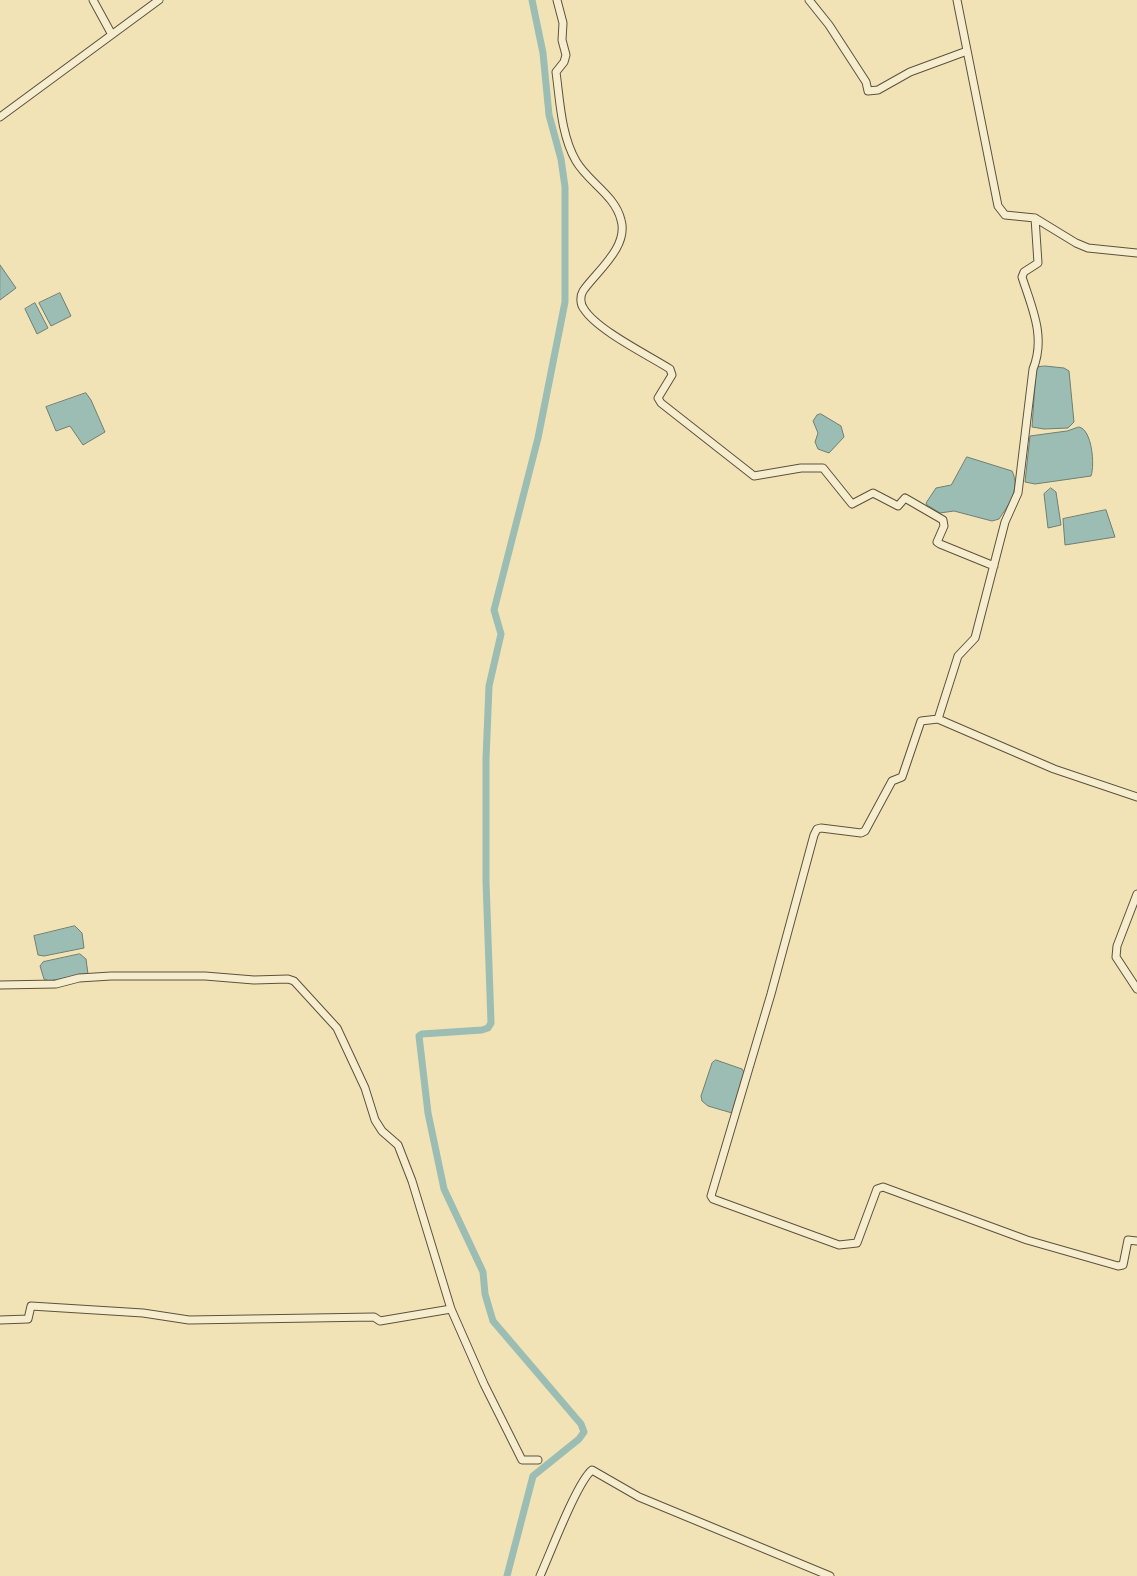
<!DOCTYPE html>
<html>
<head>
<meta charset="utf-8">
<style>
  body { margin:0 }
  canvas { display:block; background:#f1e3b5 }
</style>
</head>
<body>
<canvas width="1137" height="1576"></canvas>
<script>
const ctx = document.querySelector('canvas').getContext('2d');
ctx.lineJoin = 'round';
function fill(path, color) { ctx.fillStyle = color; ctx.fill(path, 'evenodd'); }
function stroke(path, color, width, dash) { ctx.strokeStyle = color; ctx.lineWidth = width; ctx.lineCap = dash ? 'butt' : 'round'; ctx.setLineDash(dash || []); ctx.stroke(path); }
const water = new Path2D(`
  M0 265 16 288 0 300Z
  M60 293 71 316 51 326 39 303Z
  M35 303 48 328 37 334 25 309Z
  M1045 366 1064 368 1069 371 1074 422 1068 428 1044 429 1032 427 1036 370 1038 367Z
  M86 393 91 400 105 432 83 445 70 426 56 431 46 407Z
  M821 414 841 426 844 437 829 453 818 449 815 442 818 433 813 421 817 415Z
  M1079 427C1092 429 1095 465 1091 476L1035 484 1025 482 1030 436 1067 431Z
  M967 457 1012 471C1021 488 1008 506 999 519L992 521 954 511 940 513 927 505 926 503 936 488 951 485Z
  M1051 488 1056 492 1061 525 1048 528 1044 494Z
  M1106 510 1115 537 1065 545 1063 519Z
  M75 926 82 933 84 948 44 956 38 955 34 936Z
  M80 954 86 959 88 974 49 981 44 979 40 966 43 962Z
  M716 1060 742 1069 744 1072 732 1113 708 1106 702 1101 701 1096 712 1063Z`);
fill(water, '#9bbdb3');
stroke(water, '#6f7f73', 1);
stroke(new Path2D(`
  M507 1576 533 1476 579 1439 584 1432 581 1424 493 1321 485 1294 483 1272 444 1189 428 1113 419 1036 422 1034 482 1030 488 1028 491 1023 486 881V759L489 686 501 634 494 610 538 438 565 302V187L561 159 549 115 543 53 532 0`), '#9bbdb3', 7);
const minor = new Path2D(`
  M93 0 111 33
  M557 0 563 23 562 40 566 55 564 62 556 72C560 101 561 135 576 161 588 182 615 195 621 220 629 247 596 272 583 291 580 296 580 304 584 309 597 330 648 355 670 369L672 375 658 398 661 403 754 476 801 468H823L852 504 873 493 898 506 905 498 943 520 944 526 937 542 940 544 994 566
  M809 0 829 25 866 82 868 91 878 90 910 72 967 51
  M0 117 159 0
  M1035 218 1076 243 1088 248 1137 253
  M938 719 958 656 975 638 1005 522 1018 493 1033 369C1046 337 1032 308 1022 277L1024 272 1038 263 1035 218 1005 215 998 206 957 0
  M1137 797 1054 769 938 719 921 721 902 777 892 781 865 831 861 833 821 828 817 829 814 835 771 994 711 1196 713 1199 839 1245 857 1243 877 1189 883 1187 1027 1240 1118 1266 1123 1265 1128 1240 1137 1241
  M1137 894 1117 946 1116 957 1137 989
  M0 985 56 984 79 978 111 976H205L254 980 288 979 294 981 337 1028 365 1088 375 1120 382 1131 398 1145 412 1181 451 1309 484 1384 522 1460H538
  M0 1320 28 1319 31 1306 143 1313 189 1320 374 1317 380 1321 451 1309
  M540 1576C550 1554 577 1482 592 1470L639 1497 830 1576`);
stroke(minor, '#5d523c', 9);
stroke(minor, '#f6edcf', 7);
</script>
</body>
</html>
